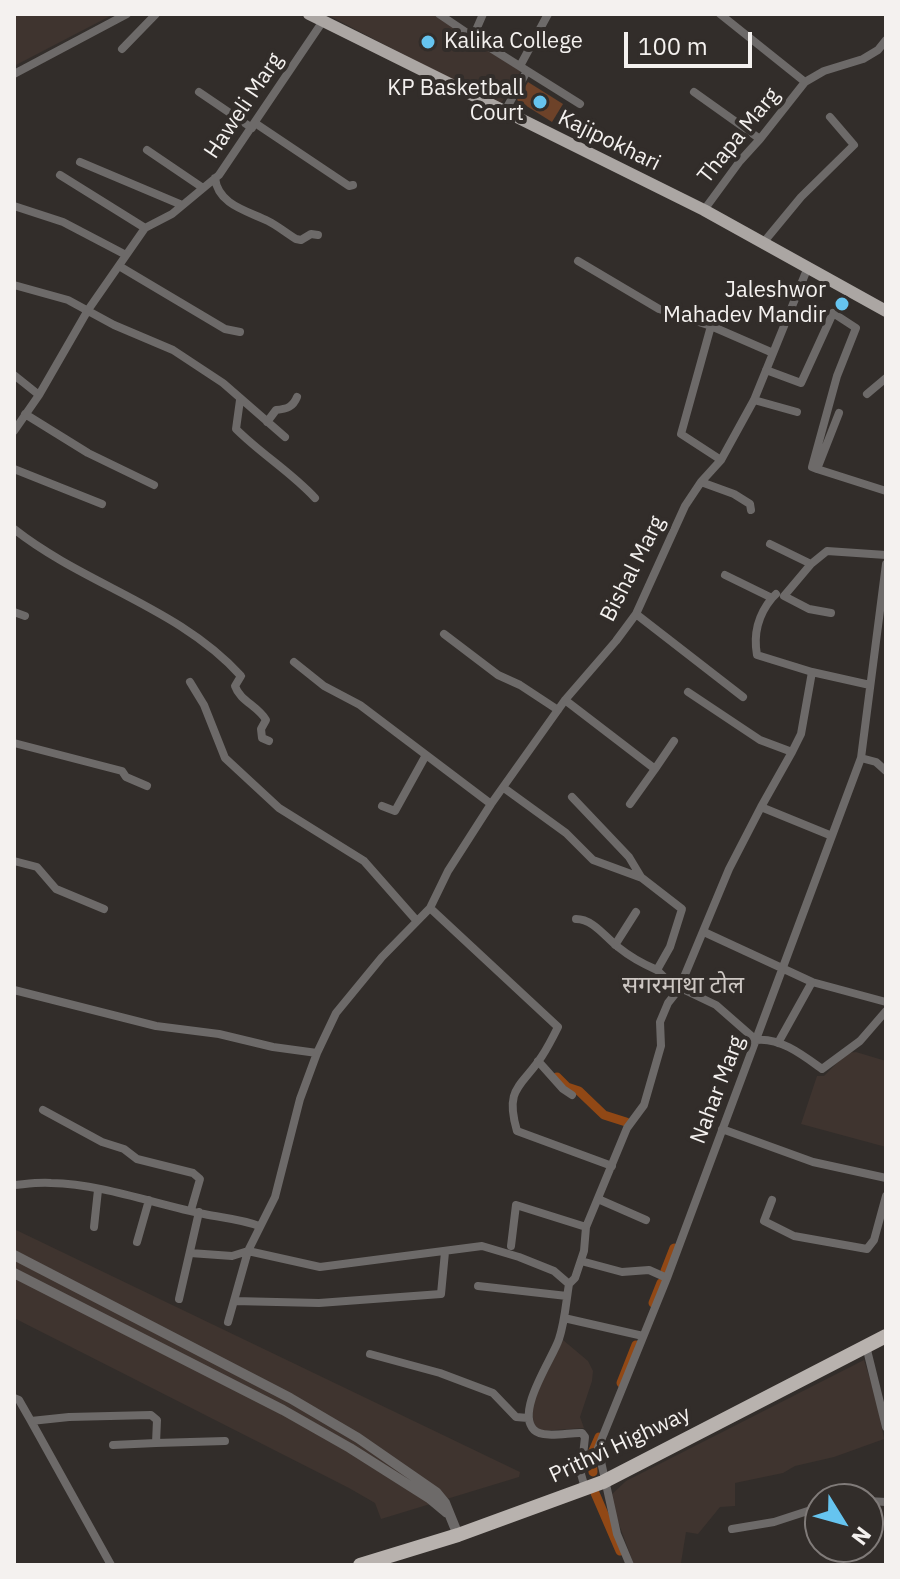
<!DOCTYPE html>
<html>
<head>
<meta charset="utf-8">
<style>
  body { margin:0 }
  #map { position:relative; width:900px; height:1579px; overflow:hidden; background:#322d2a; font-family:"IBM Plex Sans",sans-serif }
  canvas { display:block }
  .frame { position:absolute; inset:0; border:16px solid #f4f1ef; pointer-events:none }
  .north { position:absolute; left:804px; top:1483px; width:80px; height:80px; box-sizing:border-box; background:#322d2a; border:2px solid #807b79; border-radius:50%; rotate:127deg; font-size:22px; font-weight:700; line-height:32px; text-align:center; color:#f4f1ef }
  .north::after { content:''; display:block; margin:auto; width:28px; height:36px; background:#66c4ef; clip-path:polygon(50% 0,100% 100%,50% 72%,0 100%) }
  .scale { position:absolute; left:624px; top:32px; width:128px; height:36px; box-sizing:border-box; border:4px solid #f4f1ef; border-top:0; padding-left:10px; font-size:24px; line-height:28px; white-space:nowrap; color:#f4f1ef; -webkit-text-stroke:6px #322d2a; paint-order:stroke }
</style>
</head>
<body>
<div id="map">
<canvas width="900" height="1579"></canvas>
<div class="frame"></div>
<div class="north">N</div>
<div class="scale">100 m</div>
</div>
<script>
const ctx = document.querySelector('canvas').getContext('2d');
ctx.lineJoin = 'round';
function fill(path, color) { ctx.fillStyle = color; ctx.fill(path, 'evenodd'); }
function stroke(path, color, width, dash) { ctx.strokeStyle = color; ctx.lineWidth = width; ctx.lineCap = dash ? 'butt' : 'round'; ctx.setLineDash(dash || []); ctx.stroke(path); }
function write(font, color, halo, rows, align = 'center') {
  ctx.font = font + ' "IBM Plex Sans","Noto Sans Devanagari",sans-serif'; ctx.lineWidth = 8; ctx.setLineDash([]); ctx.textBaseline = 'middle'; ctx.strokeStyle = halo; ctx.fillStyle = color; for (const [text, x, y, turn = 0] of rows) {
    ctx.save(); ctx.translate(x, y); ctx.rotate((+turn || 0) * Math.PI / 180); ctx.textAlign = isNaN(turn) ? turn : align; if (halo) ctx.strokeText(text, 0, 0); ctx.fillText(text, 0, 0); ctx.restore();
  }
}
fill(new Path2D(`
  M14 14H114L14 66Z
  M326 14H432L521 71 500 105Z
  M856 1052 886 1061V1147L801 1124 817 1076H824L847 1053Z
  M14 1229 520 1472 519 1477 381 1519 375 1503 349 1488 14 1318Z
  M563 1340 588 1361 593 1371 592 1381 580 1417 584 1428 540 1431 534 1426 532 1410 536 1395Z
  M864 1360 876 1398 884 1439 834 1457 795 1466 783 1473 735 1483V1506L720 1507 698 1534 686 1532 681 1563 634 1565 609 1497 626 1481Z`), '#3f342f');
fill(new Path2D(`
  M528 82 563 104 552 122 517 100Z`), '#6d4229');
stroke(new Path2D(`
  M557 1077 567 1087 579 1091 604 1115 626 1122
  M665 1271 674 1248
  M653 1303 661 1283
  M621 1383 636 1345
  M593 1472 592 1453 599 1437
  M595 1493 620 1551`), '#914815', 9);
stroke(new Path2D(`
  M439 14 473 37
  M483 14 473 37 580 104
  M720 14 805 82
  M122 49 156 14
  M520 66 548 14
  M14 74 127 14
  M199 92 252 128
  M694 92 760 139
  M505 111 527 71
  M255 123 349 186 353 185
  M147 150 203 188
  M80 162 182 205
  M60 175 145 228
  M215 178C218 205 248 211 268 221 278 226 286 233 296 239L301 240 311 234 318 235
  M14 206 63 222 126 255
  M704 210 740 161 760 139 805 82 824 71 863 59 878 50 886 40
  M763 243 801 197 854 145 830 117
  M578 261 659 309 711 326 773 353
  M119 266 225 329 240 332
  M14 285 68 300 114 325 173 350 223 383 285 437
  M711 326 681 434 721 460
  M766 370 801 383 833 313 856 328 837 376 812 467 817 469
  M14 375 39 395
  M867 394 886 378
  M240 400 236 429C261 454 291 472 315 498
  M754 400 797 412
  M839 413 817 469 886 491
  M25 414 88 453 154 485
  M267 422 276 410C287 409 293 407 297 397
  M14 431 39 395 88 310 145 228 172 214 219 175 323 21
  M14 469 102 504
  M701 482 734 494 750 504 751 510
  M14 529C85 585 180 608 241 676L235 686C240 701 258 706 266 720L261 729 262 738 269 741
  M770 544 811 564
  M725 575 772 598 776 594
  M772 598C758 615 753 633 757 655L812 672
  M14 612 25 616
  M831 613 809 609 784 596 811 564 827 551 886 555
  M636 614 743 697
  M444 634 498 675 520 685 558 710
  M294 662 324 686 360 705 491 804
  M190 682 204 705 225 758 279 808 364 861 416 920
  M688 692 760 740 792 752 761 807
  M565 700 655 769 674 741
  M14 743 122 771 126 777 147 786
  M792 752 801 734 812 672 870 685
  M861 758 876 762 886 771
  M504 788 566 833 593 860 642 878 682 909 670 947 657 970 670 983 716 1005 756 1040
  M572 797 629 857 641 877
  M630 804 655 769
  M382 806 395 811 426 755
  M14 861 37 867 56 889 104 909
  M430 908 558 1027C553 1037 548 1047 542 1056 522 1087 504 1087 517 1131L612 1166
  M576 919C593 919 605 937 618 947 629 956 643 964 657 970
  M704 932 812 982 778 1043
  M615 945 636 912
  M812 982 886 1002
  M14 990 156 1026 219 1034 273 1047 317 1053
  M756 1040C780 1037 804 1056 822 1069L860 1041 886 1011
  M538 1061 563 1089 572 1095
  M43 1110 102 1142 124 1149 137 1159 193 1173 200 1179 191 1210
  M722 1129 813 1162 886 1178
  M14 1185C26 1184 39 1182 51 1183 102 1184 155 1204 204 1214 223 1218 241 1219 259 1226
  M598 1199 646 1220
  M772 1200 764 1221 794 1236 867 1249 874 1240 886 1196
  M94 1227 98 1190
  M137 1242 149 1200
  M511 1246 516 1205 586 1227
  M190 1253 232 1256 248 1251 320 1267 482 1246 519 1257 554 1271 569 1284
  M581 1261 622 1272 649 1270 667 1278
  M478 1286 567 1296
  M179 1299 199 1212
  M234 1301 319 1303 441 1294 445 1252
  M564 1318 643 1336
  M228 1322 248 1251 275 1197 300 1099 317 1053 336 1013 382 957 430 908 448 871 491 804 565 700 616 641 636 614 685 506 701 482 721 460 754 400 808 267
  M866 1346 886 1427
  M370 1354 440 1373 493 1393 516 1417 528 1418
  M14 1398 19 1400 31 1421
  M113 1445 156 1443
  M585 1488 581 1474 585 1437 582 1433C570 1432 544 1439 534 1430 515 1411 553 1358 559 1339 565 1321 566 1302 569 1284L575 1278 584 1251 586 1227 627 1128 644 1105 661 1046 660 1022 668 1003 679 989 729 869 761 807 832 836
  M868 1501 886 1502
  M732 1529 774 1522 820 1507
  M111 1565 31 1421 69 1417 151 1415 157 1420 156 1443 225 1441
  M630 1565 617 1534 598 1448 667 1278 861 758 886 564`), '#6d6a69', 8);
stroke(new Path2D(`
  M14 1255 290 1398 358 1438 436 1492 445 1503 458 1535
  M14 1273 283 1410 350 1448 429 1498 447 1513`), '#6d6a69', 10);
stroke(new Path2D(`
  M309 14 704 210 886 311`), '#aba6a3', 12);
stroke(new Path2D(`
  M360 1565 458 1535 603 1482 886 1336`), '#b8b2ae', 14);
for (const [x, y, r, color] of [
  [428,42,8,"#66c4ef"],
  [540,102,8,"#66c4ef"],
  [842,304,8,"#66c4ef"]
]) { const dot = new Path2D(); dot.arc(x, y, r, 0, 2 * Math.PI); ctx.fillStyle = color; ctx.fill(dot); stroke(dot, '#322d2a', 3); }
write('22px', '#f4f1ef', '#322d2a', [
  ["Kalika College",444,42,"left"],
  ["KP Basketball",524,89],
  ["Court",524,114],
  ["Jaleshwor",826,291],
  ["Mahadev Mandir",826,316]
], 'right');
write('22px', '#f4f1ef', '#322d2a', [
  ["Haweli Marg",244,106,-56],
  ["Thapa Marg",739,136,-51],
  ["Kajipokhari",609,141,26],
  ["Bishal Marg",633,569,-63],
  ["Nahar Marg",718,1090,-69],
  ["Prithvi Highway",620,1445,-25]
]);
write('24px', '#cdc7c3', '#322d2a', [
  ["सगरमाथा टोल",683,986]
]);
</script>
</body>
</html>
